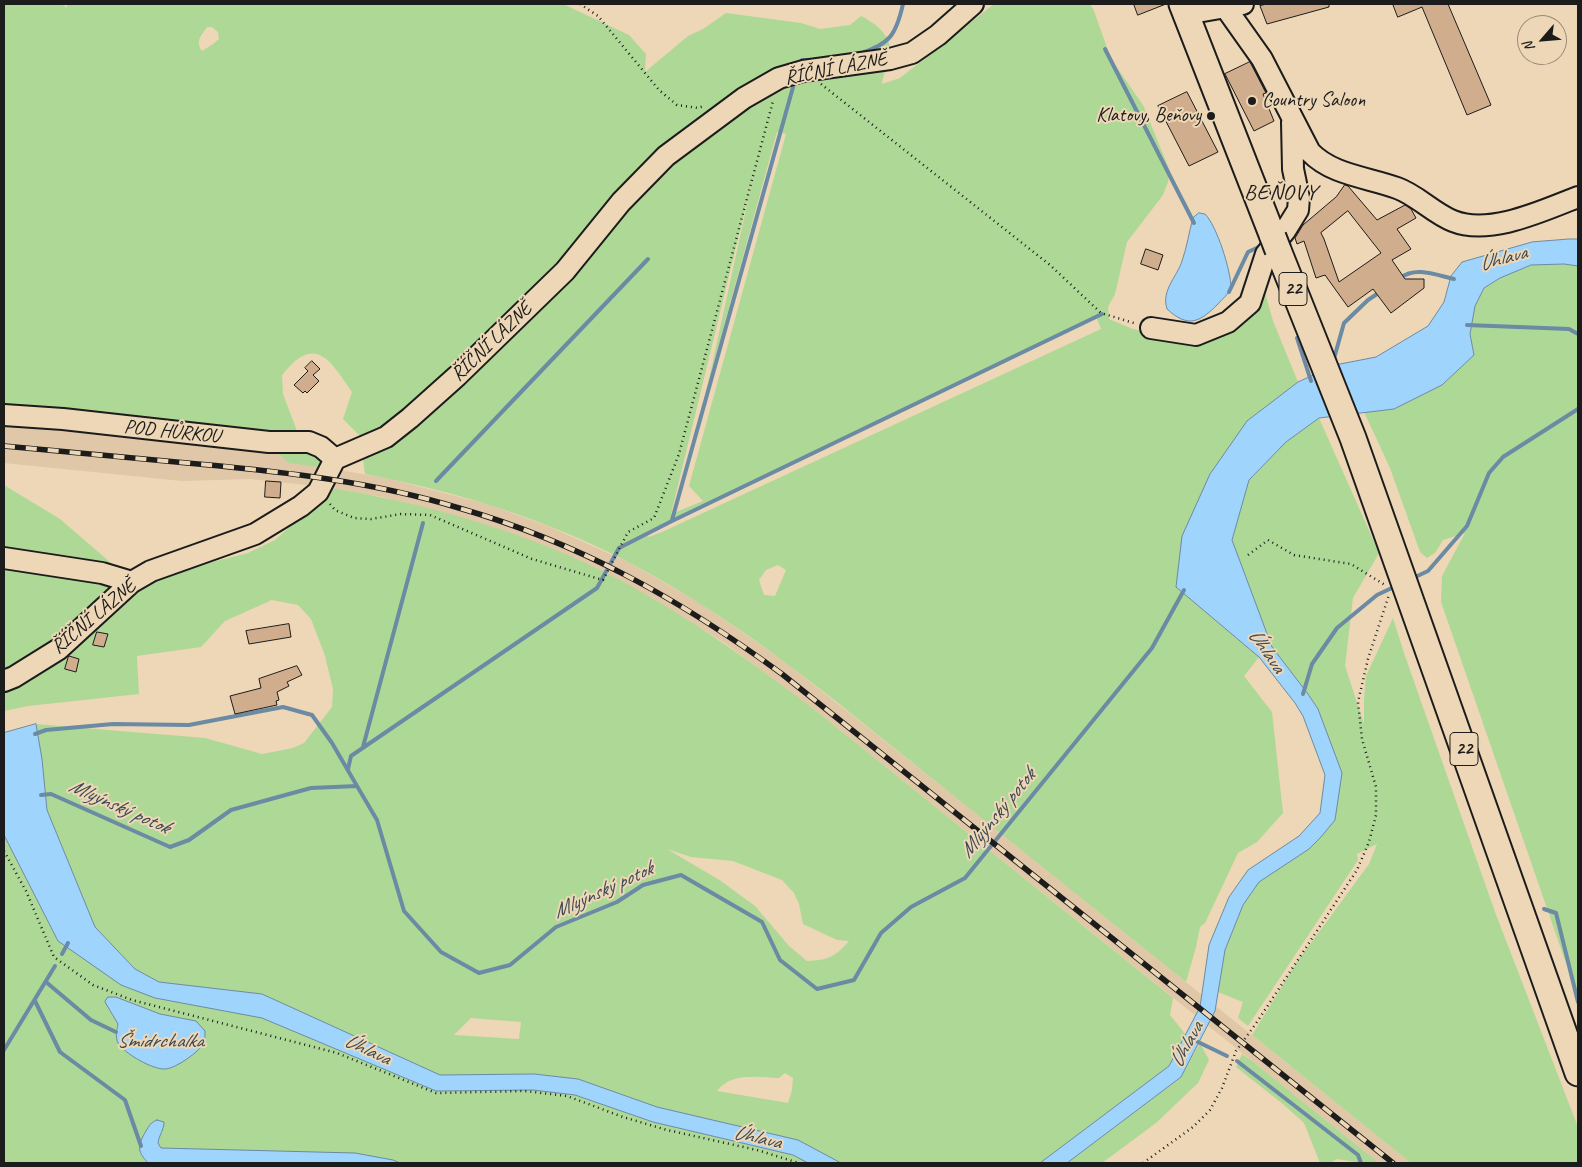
<!DOCTYPE html>
<html>
<head>
<meta charset="utf-8">
<style>
  body { margin:0 }
  #map { position:relative; width:1582px; height:1167px; overflow:hidden; background:#edd7b6; font-family:Caveat,sans-serif }
  canvas { display:block }
  .frame { position:absolute; inset:0; border:5px solid #1c1c1c; pointer-events:none }
  .north { position:absolute; left:1517px; top:15px; width:50px; height:50px; box-sizing:border-box; background:#edd7b6; border:1px solid #998c78; border-radius:50%; rotate:243deg; font-size:14px; font-weight:700; line-height:20px; text-align:center; color:#1c1c1c }
  .north::after { content:''; display:block; margin:auto; width:18px; height:22px; background:#1c1c1c; clip-path:polygon(50% 0,100% 100%,50% 72%,0 100%) }
</style>
</head>
<body>
<div id="map">
<canvas width="1582" height="1167"></canvas>
<div class="frame"></div>
<div class="north">N</div>
</div>
<script>
const ctx = document.querySelector('canvas').getContext('2d');
ctx.lineJoin = 'round';
function fill(path, color) { ctx.fillStyle = color; ctx.fill(path, 'evenodd'); }
function stroke(path, color, width, dash) { ctx.strokeStyle = color; ctx.lineWidth = width; ctx.lineCap = dash ? 'butt' : 'round'; ctx.setLineDash(dash || []); ctx.stroke(path); }
function write(font, color, halo, rows, align = 'center') {
  ctx.font = font + ' Caveat,sans-serif'; ctx.lineWidth = 4; ctx.setLineDash([]); ctx.textBaseline = 'middle'; ctx.strokeStyle = halo; ctx.fillStyle = color; for (const [text, x, y, turn = 0] of rows) {
    ctx.save(); ctx.translate(x, y); ctx.rotate((+turn || 0) * Math.PI / 180); ctx.textAlign = isNaN(turn) ? turn : align; if (halo) ctx.strokeText(text, 0, 0); ctx.fillText(text, 0, 0); ctx.restore();
  }
}
fill(new Path2D(`
  M4 422 276 451 327 468 386 478 490 505 550 527 628 562 700 603 785 662 988 823 1411 1163H1379L820 714 726 644 654 599 542 545 484 524 382 497 325 487 250 479 182 481 4 463Z`), '#e0c7a7');
fill(new Path2D(`
  M4 4H63L66 8 68 4H563L629 35 646 54 645 72 688 36 703 29 726 13 801 23 820 29 850 25 861 16C875 23 891 35 890 52 889 63 883 74 882 84L900 78 994 4H1090L1094 11 1111 59 1143 105 1170 171 1168 182 1163 195 1127 242 1115 294 1108 307 1109 319 1133 329 1179 339 1207 337 1263 286 1273 321 1298 382 1247 421 1176 587 1259 657 1244 676 1272 712 1283 813 1257 842 1238 853 1205 923 1200 927 1196 947 1186 982 833 699C768 648 701 600 628 562 546 519 455 491 365 474L360 436 343 419 352 392C330 360 315 333 282 375L283 394 297 431 325 446 327 468 289 463 276 451 4 422ZM207 27H212L218 32 219 39 213 44 202 51C195 41 201 36 207 27ZM777 132 786 134 689 486 703 501 671 514 753 177 707 388ZM1096 316 1101 329 662 532 649 537 644 533ZM778 565 786 570 775 596 764 595 759 580 766 570Z
  M1564 264 1578 266V998L1441 602 1442 576 1465 533 1443 540 1435 553 1427 558 1420 552 1390 468 1364 412 1394 409 1442 385 1474 355 1470 334 1475 305 1484 288 1500 278 1531 265Z
  M1319 418 1379 553 1353 598 1345 666 1364 724V698L1366 676 1393 618 1404 653 1495 912 1578 1127V1163H1411L1252 1035 1297 962 1369 864 1377 844 1357 854 1358 860 1248 1026 1238 1018 1243 1002 1218 992 1225 950 1243 905 1259 882 1309 849 1321 837 1335 820 1342 773 1318 709 1308 694 1272 647 1232 540 1249 480 1286 442Z
  M4 485 60 519 133 582 248 553 275 540 311 508 325 487C426 503 529 532 620 580 691 618 756 665 820 714L1173 998 1170 1015 1186 1035 1169 1066 1040 1163H841L798 1140 657 1107 578 1079 534 1074 440 1075 262 994 159 982 135 969 95 927 47 810 42 759 36 724 205 738 262 754 293 748 304 743 332 707 333 689 325 656 311 619 298 605 272 600 225 621 201 647 137 656 139 694 28 706 4 711ZM667 849 691 857 733 861 782 880 794 893 799 904 803 924 837 940 849 941C835 957 828 960 807 961L789 946 755 906 721 881ZM471 1018 521 1022 519 1039 454 1035ZM785 1073 793 1078 792 1090 788 1103 717 1091C731 1072 757 1077 779 1078Z
  M4 835 58 941 155 998 262 1018 436 1091 533 1090 575 1095 653 1122 793 1155 808 1163H400L393 1160 161 1148 158 1143 159 1136 164 1128 143 1158 148 1163H4ZM116 997 160 1014 196 1021 116 1032 118 1024 108 1007Z
  M1200 1043 1209 1060 1198 1083 1156 1123 1102 1163H1067L1181 1077Z
  M1242 1054 1252 1061 1379 1163H1362L1337 1159 1330 1163H1320L1304 1123 1283 1104 1236 1067Z`), '#aed896');
const water = new Path2D(`
  M1199 213 1205 214C1217 226 1231 271 1231 288 1228 295 1222 299 1218 304 1199 323 1188 328 1167 309 1161 290 1177 277 1182 261 1187 247 1189 232 1193 218Z
  M1569 239H1578V266L1564 264 1531 265 1500 278 1484 288 1475 306 1470 334 1474 355 1442 385 1394 409 1319 418 1286 442 1249 480 1232 540 1272 647 1308 694 1318 709 1342 773 1335 820 1321 837 1309 849 1259 882 1243 905 1225 950 1215 1011 1181 1077 1067 1163H1040L1169 1066 1200 1007 1209 945 1229 897 1248 870 1299 836 1320 813 1325 775 1303 716 1295 703 1259 657 1176 587 1182 536 1210 474 1247 421 1298 382 1335 365 1376 357 1428 326 1444 302 1451 276 1462 262 1532 242Z
  M36 724 42 759 47 810 95 927 135 969 159 982 262 994 440 1075 534 1074 578 1079 657 1107 798 1140 841 1163H808L793 1155 653 1122 575 1095 533 1090 436 1091 262 1018 155 998 121 985 58 941 4 835V733Z
  M108 997H116L160 1014 196 1021 205 1031C205 1034 205 1040 204 1043 199 1052 176 1068 166 1069 153 1070 125 1054 118 1043 115 1037 117 1030 118 1024L105 1002Z
  M157 1120 164 1122C164 1130 159 1135 158 1143L161 1148 355 1153 393 1160 400 1163H148C136 1150 138 1145 146 1131 149 1126 151 1122 157 1120Z`);
fill(water, '#9fd4fd');
stroke(water, '#6b8aa3', 1);
stroke(new Path2D(`
  M1105 49 1194 223
  M859 54C890 44 896 35 903 4
  M802 60H813
  M1400 278C1416 266 1436 275 1454 279
  M1229 292 1248 252 1263 245
  M1467 325 1569 329 1578 334
  M1297 338 1311 381
  M1333 362 1344 323 1368 300 1380 292
  M436 481 648 259
  M672 520 795 80
  M1411 579 1428 571 1467 526 1489 473 1503 457 1578 409
  M1303 694 1312 664 1337 628 1377 595 1396 586
  M35 734 46 730 113 724 189 725 283 707 312 715 332 743 357 786
  M363 747 423 523
  M348 769 351 756 597 588 619 548 672 521 1102 314
  M41 795 51 794 170 847 189 840 231 810 311 788 357 786 377 820 404 911 441 952 479 973 510 965 556 927 617 902 643 885 681 875 762 922 780 960 817 989 854 980 881 933 911 907 965 878 1152 648 1184 590
  M1544 909 1556 913 1578 1002
  M62 954 68 943
  M46 982 91 1020 116 1032
  M35 1001 60 1052 125 1100 141 1146
  M1198 1042 1227 1056
  M4 1050 55 966
  M1237 1061 1358 1155 1361 1163`), '#6b8aa3', 4);
const building = new Path2D(`
  M1134 4H1166L1138 15Z
  M1267 4H1329V7L1267 24 1260 6Z
  M1393 4H1448L1491 105 1467 115 1422 7 1398 17Z
  M1250 62 1266 93 1263 94 1274 121 1254 131 1225 74Z
  M1187 92 1218 152 1189 166 1158 106Z
  M1345 185 1348 186 1377 220 1405 205 1411 209 1416 218 1397 229 1411 249 1392 260 1405 279H1424V288L1391 313 1373 289 1348 307 1325 275 1316 278 1304 241 1297 244 1295 238 1303 225 1336 197ZM1348 211 1381 253 1339 282 1324 239 1321 233Z
  M1146 249 1163 255 1158 270 1141 264Z
  M312 361 320 369 313 375 319 381 307 393 305 391 303 393 294 385 308 371 305 368Z
  M266 481 281 482 280 498 265 497Z
  M289 624 291 637 249 644 246 631Z
  M97 632 108 634 104 647 93 645Z
  M69 656 79 659 76 672 65 669Z
  M297 666 302 675 287 682 289 686 277 692 279 700 276 701 277 705 235 714 230 696 261 688 259 679Z`);
fill(building, '#d0ad8d');
stroke(building, '#1c1c1c', 1);
const minor = new Path2D(`
  M1223 4 1262 59 1310 152C1332 175 1367 177 1397 188 1417 195 1433 213 1453 221 1490 236 1544 210 1578 197
  M1186 14 1243 4
  M1151 328 1196 335 1228 322 1250 303 1266 254 1285 231 1298 210 1299 198 1293 169 1292 122
  M4 415 63 419 269 442H309L321 447 335 459
  M4 558 102 573 132 582
  M4 681 14 677 59 649 132 582 151 571 255 534 301 506 318 492 335 459 386 437 410 418 457 376 565 271 621 202 666 156 744 98 779 78 803 71 890 59 912 53 938 35 973 4`);
const major = new Path2D(`
  M1182 4 1273 237
  M1278 250 1353 438 1578 1073`);
stroke(minor, '#1c1c1c', 24);
stroke(major, '#1c1c1c', 29);
stroke(new Path2D(`
  M580 4 598 16 659 90 677 105 698 108 704 106
  M821 84 1050 265 1101 313 1137 324
  M330 504 335 510 354 518 371 519 401 514 430 515 532 559 603 580 628 532 654 518 679 454 773 101
  M1248 555 1268 540 1294 555 1351 564 1385 585
  M4 851 26 891 54 957 93 985 132 1000 337 1053 436 1093 525 1091 567 1096 623 1117 667 1130 757 1150 799 1163
  M1143 1163 1193 1127 1210 1110 1222 1088 1236 1051 1257 1022 1357 870 1369 842 1376 815V787L1362 739 1358 702 1368 659 1389 595`), '#1c1c1c', 2.5, [1, 4]);
stroke(minor, '#edd7b6', 20);
stroke(major, '#edd7b6', 25);
const rail = new Path2D(`
  M4 446C68 452 133 458 198 464 286 472 374 482 459 508 580 543 681 600 782 674L1393 1163`);
stroke(rail, '#1c1c1c', 5.5);
stroke(rail, '#edd7b6', 4, [11]);
const majorBridge = new Path2D(`
  M1273 237 1278 250`);
stroke(majorBridge, '#1c1c1c', 29, []);
stroke(majorBridge, '#edd7b6', 25);
for (const [x, y, r, color] of [
  [1252,101,5,"#1c1c1c"],
  [1211,116,5,"#1c1c1c"]
]) { const dot = new Path2D(); dot.arc(x, y, r, 0, 2 * Math.PI); ctx.fillStyle = color; ctx.fill(dot); stroke(dot, '#edd7b6', 2); }
for (const [x, y, w] of [
  [1293,289,28],
  [1464,749,28]
]) { const box = new Path2D(); box.roundRect(x - w / 2, y - 16.5, w, 33, 4); ctx.fillStyle = '#edd7b6'; ctx.fill(box); stroke(box, '#1c1c1c', 1); }
write('bold 19px', '#1c1c1c', null, [
  ["22",1293,289],
  ["22",1464,749]
]);
write('20px', '#1c1c1c', '#edd7b6', [
  ["ŘÍČNÍ LÁZNĚ",836,69,-11],
  ["ŘÍČNÍ LÁZNĚ",492,342,-44],
  ["POD HŮRKOU",172,432,6],
  ["ŘÍČNÍ LÁZNĚ",94,617,-40]
]);
write('20px', '#1c1c1c', '#edd7b6', [
  ["Country Saloon",1262,101],
  ["Klatovy, Beňovy",1201,116,"right"]
], 'left');
write('italic 21px', '#3d4a54', '#edd7b6', [
  ["Úhlava",1503,259,-15],
  ["Úhlava",1266,651,55],
  ["Mlyýnský potok",119,807,24],
  ["Mlyýnský potok",998,814,-51],
  ["Mlyýnský potok",603,891,-25],
  ["Šmidrchalka",160,1041],
  ["Úhlava",1187,1045,-61],
  ["Úhlava",367,1050,25],
  ["Úhlava",757,1138,13]
]);
ctx.letterSpacing = '1px';
write('22px', '#1c1c1c', '#edd7b6', [
  ["BEŇOVY",1281,193]
]);
ctx.letterSpacing = '0px';
</script>
</body>
</html>
